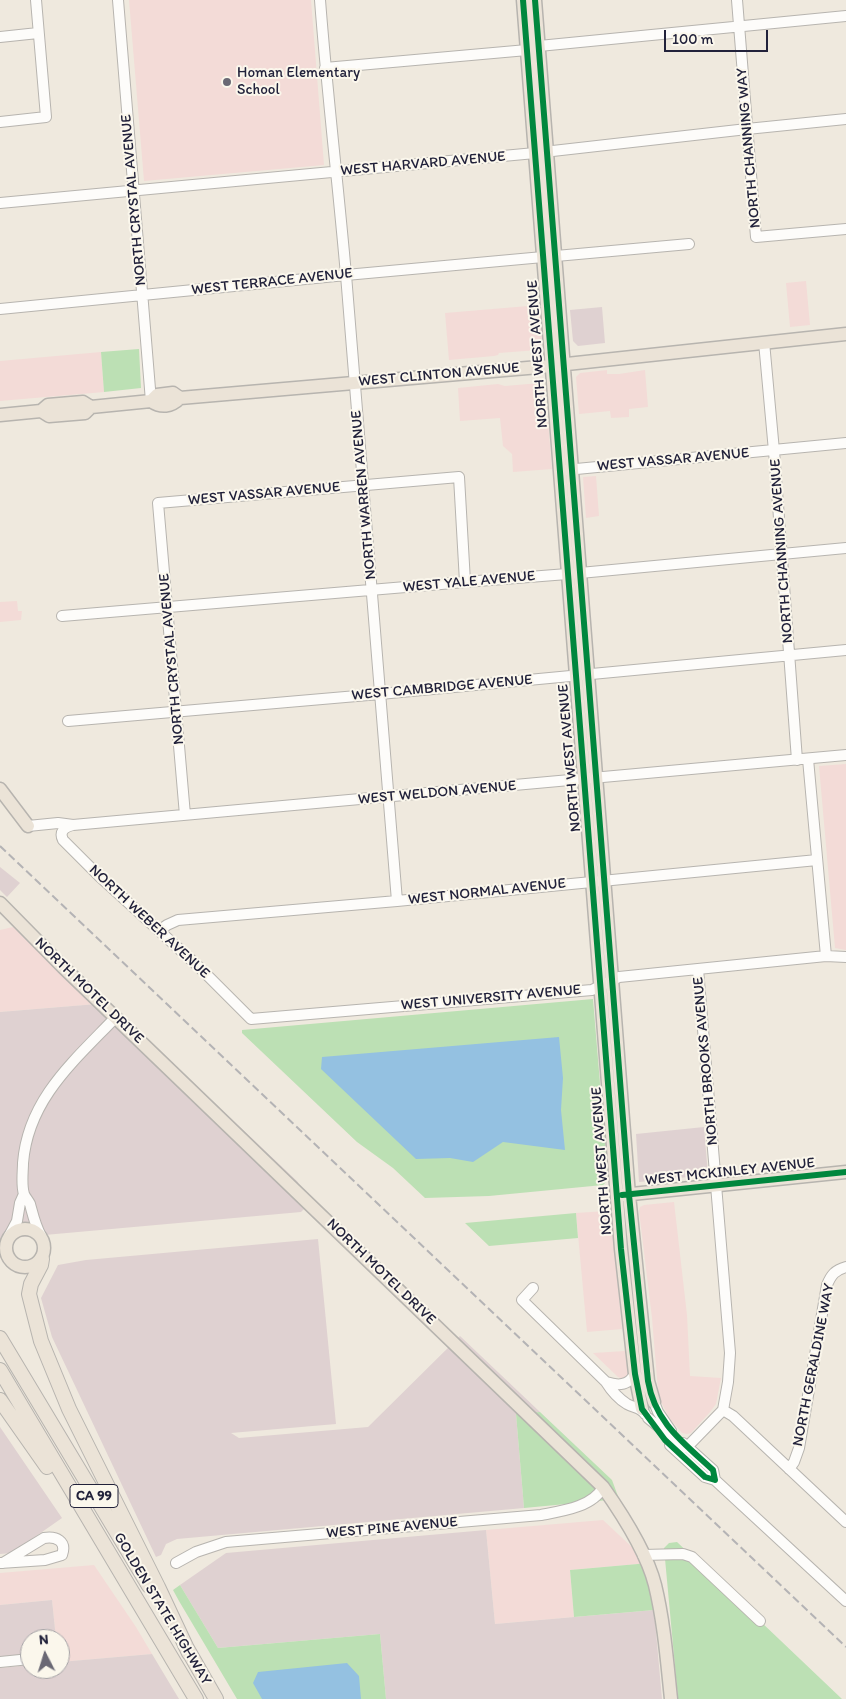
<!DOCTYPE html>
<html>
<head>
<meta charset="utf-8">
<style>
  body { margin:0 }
  #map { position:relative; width:846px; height:1699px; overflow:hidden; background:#efe9de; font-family:Itim,sans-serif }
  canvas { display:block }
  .north { position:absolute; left:20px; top:1629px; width:50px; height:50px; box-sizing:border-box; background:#fbf7ec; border:1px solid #a4a2a5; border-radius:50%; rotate:355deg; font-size:14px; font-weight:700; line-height:20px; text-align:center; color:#22223b }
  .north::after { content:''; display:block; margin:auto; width:18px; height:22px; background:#6a6874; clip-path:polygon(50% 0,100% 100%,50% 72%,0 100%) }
  .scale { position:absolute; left:664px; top:30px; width:104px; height:22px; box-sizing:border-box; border:2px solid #22223b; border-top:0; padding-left:6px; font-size:15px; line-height:18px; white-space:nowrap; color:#22223b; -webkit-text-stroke:4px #fbf7ec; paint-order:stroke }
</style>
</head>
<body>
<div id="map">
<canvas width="846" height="1699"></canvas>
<div class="north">N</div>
<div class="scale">100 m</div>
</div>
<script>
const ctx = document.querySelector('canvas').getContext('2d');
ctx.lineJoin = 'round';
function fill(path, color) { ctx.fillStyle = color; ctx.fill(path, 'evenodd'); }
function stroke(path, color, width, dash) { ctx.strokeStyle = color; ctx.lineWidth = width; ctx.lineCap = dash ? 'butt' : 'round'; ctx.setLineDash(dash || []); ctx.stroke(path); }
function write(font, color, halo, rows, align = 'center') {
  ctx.font = font + ' Itim,sans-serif'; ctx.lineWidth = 4; ctx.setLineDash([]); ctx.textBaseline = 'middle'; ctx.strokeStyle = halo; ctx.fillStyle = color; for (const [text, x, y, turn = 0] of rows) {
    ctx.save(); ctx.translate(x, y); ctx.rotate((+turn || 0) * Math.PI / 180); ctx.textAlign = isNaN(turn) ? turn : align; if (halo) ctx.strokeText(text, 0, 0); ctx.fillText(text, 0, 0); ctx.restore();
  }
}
fill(new Path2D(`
  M129 0H311L324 165 144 181Z
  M806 281 810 325 790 327 786 283Z
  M540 305 543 343 538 350 499 353 498 355 494 356 449 360 445 313Z
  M101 352 104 392 0 401V361Z
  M607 370V374H619L645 370 648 407 629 409V417L611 418 610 411 579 414 576 377 580 373Z
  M540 383 545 387 552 469 513 472 512 454 503 446 500 418 460 421 458 388 498 384 505 386Z
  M596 476 599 516 586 518 583 477Z
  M17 601 18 611H22L21 620 0 622V602Z
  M846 764V950L835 948 819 766Z
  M26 924 109 1003 0 1012V930Z
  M674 1202 687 1315 690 1376 721 1378 716 1404 710 1412 691 1433 687 1434 682 1433 670 1419 660 1400 658 1390 652 1318 639 1211 640 1207 644 1205Z
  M606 1211 611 1214 622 1329 587 1332 576 1213Z
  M625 1351 628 1373 627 1377 623 1379 618 1377 593 1353Z
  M603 1520 649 1563 570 1570 574 1617 495 1624 486 1530Z
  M94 1565 136 1627 152 1654 60 1662V1639H56L52 1600 0 1605V1573Z`), '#f3dbd7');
fill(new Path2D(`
  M602 307 605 343 578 346 573 341 570 310Z
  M0 867 20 883 7 897 0 890Z
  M109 1003 298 1182 305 1208 301 1212 0 1239V1012Z
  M704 1127 708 1175 639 1182 636 1134Z
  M318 1239 336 1424 231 1433 239 1438 368 1427 460 1336 540 1412 516 1414 524 1508 177 1539 166 1544 161 1555 156 1557 52 1337 41 1298 58 1265 86 1260Z
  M0 1427 62 1518 12 1553 0 1554Z
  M486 1530 495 1624 654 1610 662 1699H386L380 1634 218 1648 180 1585 226 1553Z
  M52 1600 56 1639H30V1656L0 1658V1605Z
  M152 1654 179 1699H0V1668L30 1665V1669H60V1662Z`), '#dfd1d1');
fill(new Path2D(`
  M139 349 141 388 104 392 101 352Z
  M593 999 608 1180 603 1185 489 1196 425 1198 393 1168 357 1142 242 1033V1030Z
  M576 1213 578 1238 489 1246 465 1223Z
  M540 1412 612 1480 619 1499 524 1508 516 1414Z
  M677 1542 842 1699H678L664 1548 669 1543Z
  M649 1563 654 1610 574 1617 570 1570Z
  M180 1585 218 1648 380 1634 386 1699H237L179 1601 173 1590Z`), '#bce0b4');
fill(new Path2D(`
  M559 1037 563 1078 561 1110 565 1150 503 1142 473 1162 450 1158 416 1159 321 1069 322 1057Z
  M347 1663 359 1676 361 1699H262L253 1683 258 1672Z`), '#94c1e1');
const minor = new Path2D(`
  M118 0 151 401
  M320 0C327 92 338 183 346 275L397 901
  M737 0 756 237 846 229
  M0 37 38 33
  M325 68 527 50 539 46 846 16
  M0 122 46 117 36 0
  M0 203 535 153 747 129 846 119
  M556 256 689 244
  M0 309 346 275 543 257
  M764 342 774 451 797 760
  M566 470 846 443
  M62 616 465 582 580 573 846 548
  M68 721 380 694 846 650
  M808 759 826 956
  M185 815 158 503 459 477 465 582
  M73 825C64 827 59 832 63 840L99 876 199 967 251 1019 592 990 619 977 826 956 846 957
  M28 826 58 823 73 825 846 755
  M160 930 167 925 178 920 397 901 817 860
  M9 1236 17 1221 20 1203 24 1194
  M41 1236C35 1225 33 1215 30 1204 28 1200 25 1197 24 1194 21 1185 23 1172 23 1163 28 1099 74 1061 116 1017
  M533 1288 522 1300 606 1382C611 1390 619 1399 627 1404 634 1408 641 1407 645 1414
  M606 1382C618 1386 628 1386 635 1374
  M654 1402 658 1412 671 1431
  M723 1410 733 1416 846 1522
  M648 1418 659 1427 677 1446 687 1447 723 1410 728 1382 730 1353 698 969
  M683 1443 713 1470 715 1480 846 1601
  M670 1445 705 1477 715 1480
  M789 1469 794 1462 799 1448 827 1285C831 1275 835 1270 846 1267
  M643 1555 683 1554 692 1557 760 1621
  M0 1563 45 1560 62 1555C67 1541 56 1536 44 1538L3 1563
  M176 1563 196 1552 226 1542 541 1515C562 1511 593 1507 603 1487
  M0 1662 30 1659`);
const major = new Path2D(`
  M523 0 621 1249 635 1374 642 1409
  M535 0 629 1195 648 1381 654 1402
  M151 401C161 408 171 407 180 398L539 367 846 334
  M41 411 49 416 85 413 91 407
  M0 415 41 411 48 405 83 402 91 407 151 401 157 395 173 393 180 398
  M0 789 28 826
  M0 903 63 967 603 1487C622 1514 647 1553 655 1585 664 1622 667 1661 671 1699
  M622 1195 846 1172
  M6 1248a19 19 0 1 1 38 0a19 19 0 1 1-38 0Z`);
const highway = new Path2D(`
  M42 1259 41 1265 31 1284 29 1294 41 1341 69 1409 158 1587 189 1653
  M0 1338 149 1586
  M0 1370 196 1699
  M0 1400 47 1467
  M185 1645 216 1699`);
stroke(minor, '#b7b4af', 12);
stroke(major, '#b7b4af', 15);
stroke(highway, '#b7b4af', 16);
stroke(minor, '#fdfcfa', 10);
stroke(major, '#ebe3d7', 12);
stroke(highway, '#ebe3d7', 14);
stroke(new Path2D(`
  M0 846 846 1647`), '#b4b3b5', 2, [8, 4]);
stroke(new Path2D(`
  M523 0 621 1249 635 1374 642 1409 665 1440 705 1477 715 1480
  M535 0 629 1195 648 1381C655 1423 684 1443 713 1470L715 1480
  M622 1195 846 1172`), '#00873e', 6);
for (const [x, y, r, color] of [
  [227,82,5,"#6a6874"]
]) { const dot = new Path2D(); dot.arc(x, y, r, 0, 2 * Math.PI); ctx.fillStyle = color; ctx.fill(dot); stroke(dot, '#fbf7ec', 2); }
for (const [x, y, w] of [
  [94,1496,48]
]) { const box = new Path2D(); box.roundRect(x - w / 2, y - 11.5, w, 23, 4); ctx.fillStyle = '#fbf7ec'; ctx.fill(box); stroke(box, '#22223b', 1); }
write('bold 14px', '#22223b', null, [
  ["CA 99",94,1496]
]);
write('15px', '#22223b', '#fbf7ec', [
  ["Homan Elementary",237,73],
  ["School",237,90]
], 'left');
write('15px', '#22223b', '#fbf7ec', [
  ["NORTH CHANNING WAY",749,148,-95],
  ["WEST HARVARD AVENUE",423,164,-5],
  ["NORTH CRYSTAL AVENUE",134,200,-95],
  ["WEST TERRACE AVENUE",272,282,-6],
  ["NORTH WEST AVENUE",538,354,-94],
  ["WEST CLINTON AVENUE",439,375,-5],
  ["WEST VASSAR AVENUE",673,460,-5],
  ["WEST VASSAR AVENUE",264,494,-5],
  ["NORTH WARREN AVENUE",364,495,-95],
  ["NORTH CHANNING AVENUE",782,551,-94],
  ["WEST YALE AVENUE",469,582,-5],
  ["NORTH CRYSTAL AVENUE",172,659,-95],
  ["WEST CAMBRIDGE AVENUE",442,688,-5],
  ["NORTH WEST AVENUE",570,758,-95],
  ["WEST WELDON AVENUE",437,793,-5],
  ["WEST NORMAL AVENUE",487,892,-6],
  ["NORTH WEBER AVENUE",149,922,43],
  ["NORTH MOTEL DRIVE",89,991,44],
  ["WEST UNIVERSITY AVENUE",491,998,-5],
  ["NORTH BROOKS AVENUE",706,1061,-95],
  ["NORTH WEST AVENUE",602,1161,-94],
  ["WEST MCKINLEY AVENUE",730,1172,-6],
  ["NORTH MOTEL DRIVE",381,1272,44],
  ["NORTH GERALDINE WAY",814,1365,-79],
  ["WEST PINE AVENUE",392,1528,-5],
  ["GOLDEN STATE HIGHWAY",162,1609,59]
]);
</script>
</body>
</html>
